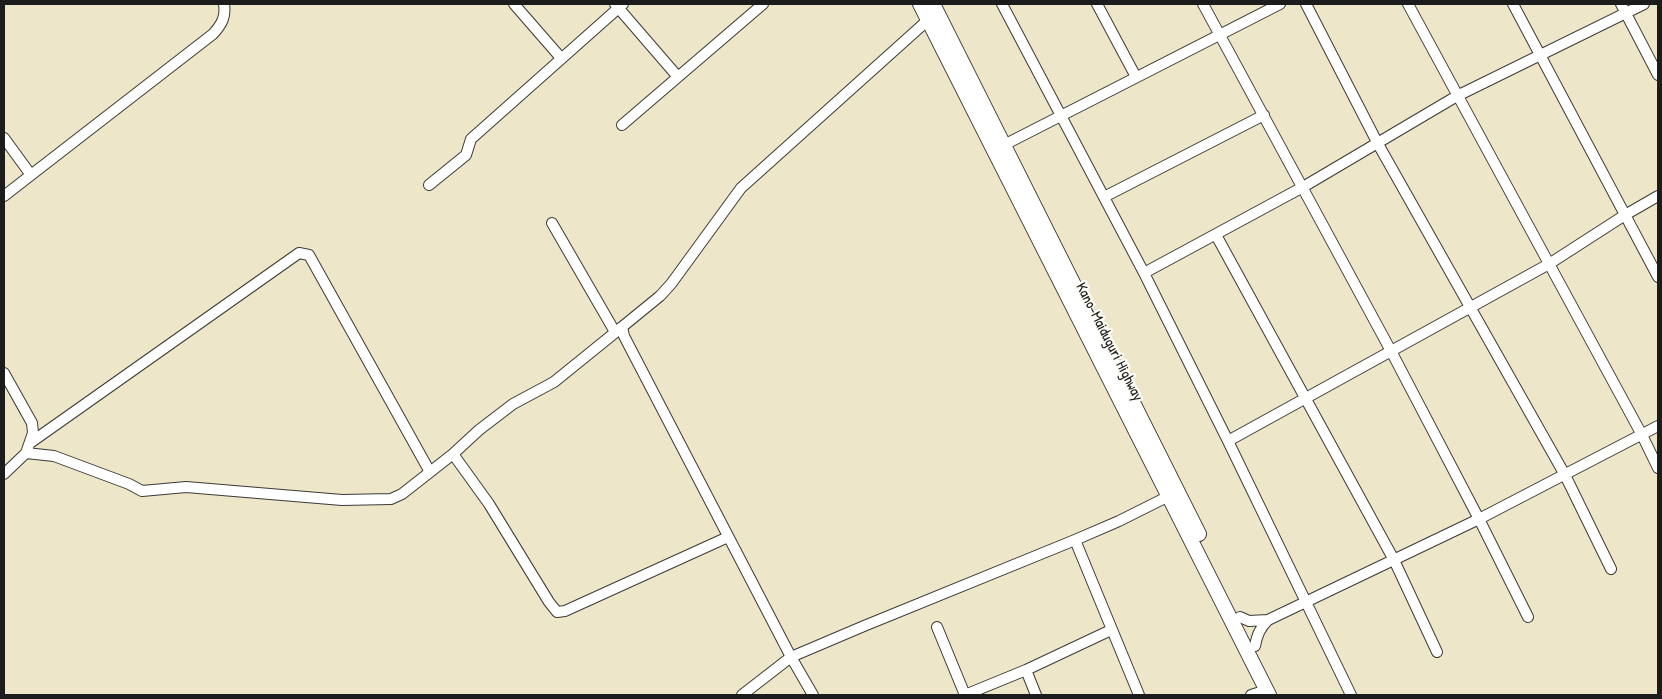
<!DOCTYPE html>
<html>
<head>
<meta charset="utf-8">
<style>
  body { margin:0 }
  #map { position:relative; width:1662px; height:699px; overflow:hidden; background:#eee6c9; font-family:"Patrick Hand",sans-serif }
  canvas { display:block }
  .frame { position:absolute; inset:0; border:5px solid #1c1c1c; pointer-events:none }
</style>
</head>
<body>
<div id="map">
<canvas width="1662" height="699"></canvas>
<div class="frame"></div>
</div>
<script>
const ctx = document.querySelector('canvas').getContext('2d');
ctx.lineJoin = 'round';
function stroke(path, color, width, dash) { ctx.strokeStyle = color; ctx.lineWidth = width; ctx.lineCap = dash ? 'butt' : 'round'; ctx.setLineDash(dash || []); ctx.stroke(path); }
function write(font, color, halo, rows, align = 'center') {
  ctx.font = font + ' "Patrick Hand",sans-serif'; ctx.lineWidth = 4.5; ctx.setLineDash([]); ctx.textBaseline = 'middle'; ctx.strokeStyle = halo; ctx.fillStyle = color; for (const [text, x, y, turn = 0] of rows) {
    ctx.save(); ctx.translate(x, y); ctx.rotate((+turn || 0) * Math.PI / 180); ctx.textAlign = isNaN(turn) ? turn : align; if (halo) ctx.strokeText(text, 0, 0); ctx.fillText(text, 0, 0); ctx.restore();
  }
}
const minor = new Path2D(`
  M514 4 561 58
  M615 4 678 77
  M1002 4 1144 273 1228 441 1351 695
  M1097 4 1136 77
  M1203 4 1391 351 1479 519 1528 617
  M1306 4 1378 144 1565 475 1611 569
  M1408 4 1642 435 1658 468
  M1513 4 1658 277
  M1621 4 1658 75
  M622 125 763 4
  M4 138 31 175 4 196
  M998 148 1280 4
  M31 175 213 34C222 24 226 17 224 4
  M429 185 466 155 471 139 623 4
  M1104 197 1264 115
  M552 223 615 332
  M1216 235 1394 560 1437 652
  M1144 273 1303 187 1457 96 1644 4
  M4 373 32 423 33 433 26 453 4 474
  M1228 441 1549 264 1625 215 1658 196
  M30 443 299 253 309 255 430 472
  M26 453 54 456 129 484 142 491 186 487 342 500 391 499 402 494 453 454 479 430 513 404 554 382 622 327
  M453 454 489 504 549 602 557 612 565 611 728 537
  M1075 540 1139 695
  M1240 617 1249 621 1268 620
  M937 627 965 695
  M1255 646C1257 635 1260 628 1268 620L1479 519 1658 426
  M1026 670 1036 695
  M742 695 791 657 864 626 1075 540 1119 521 1175 493
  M813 695 791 657 624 336 622 327 660 296 671 284 741 188 928 20
  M965 695 1026 670 1111 630
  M1251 695 1267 690`);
const highway = new Path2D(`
  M920 4 1269 695
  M933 4 1199 534`);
stroke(minor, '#3c3a36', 12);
stroke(highway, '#3c3a36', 16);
stroke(minor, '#fff', 10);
stroke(highway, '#fff', 14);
write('15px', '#1c1c1c', '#fdfcf7', [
  ["Kano-Maiduguri Highway",1109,342,63]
]);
</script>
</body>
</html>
